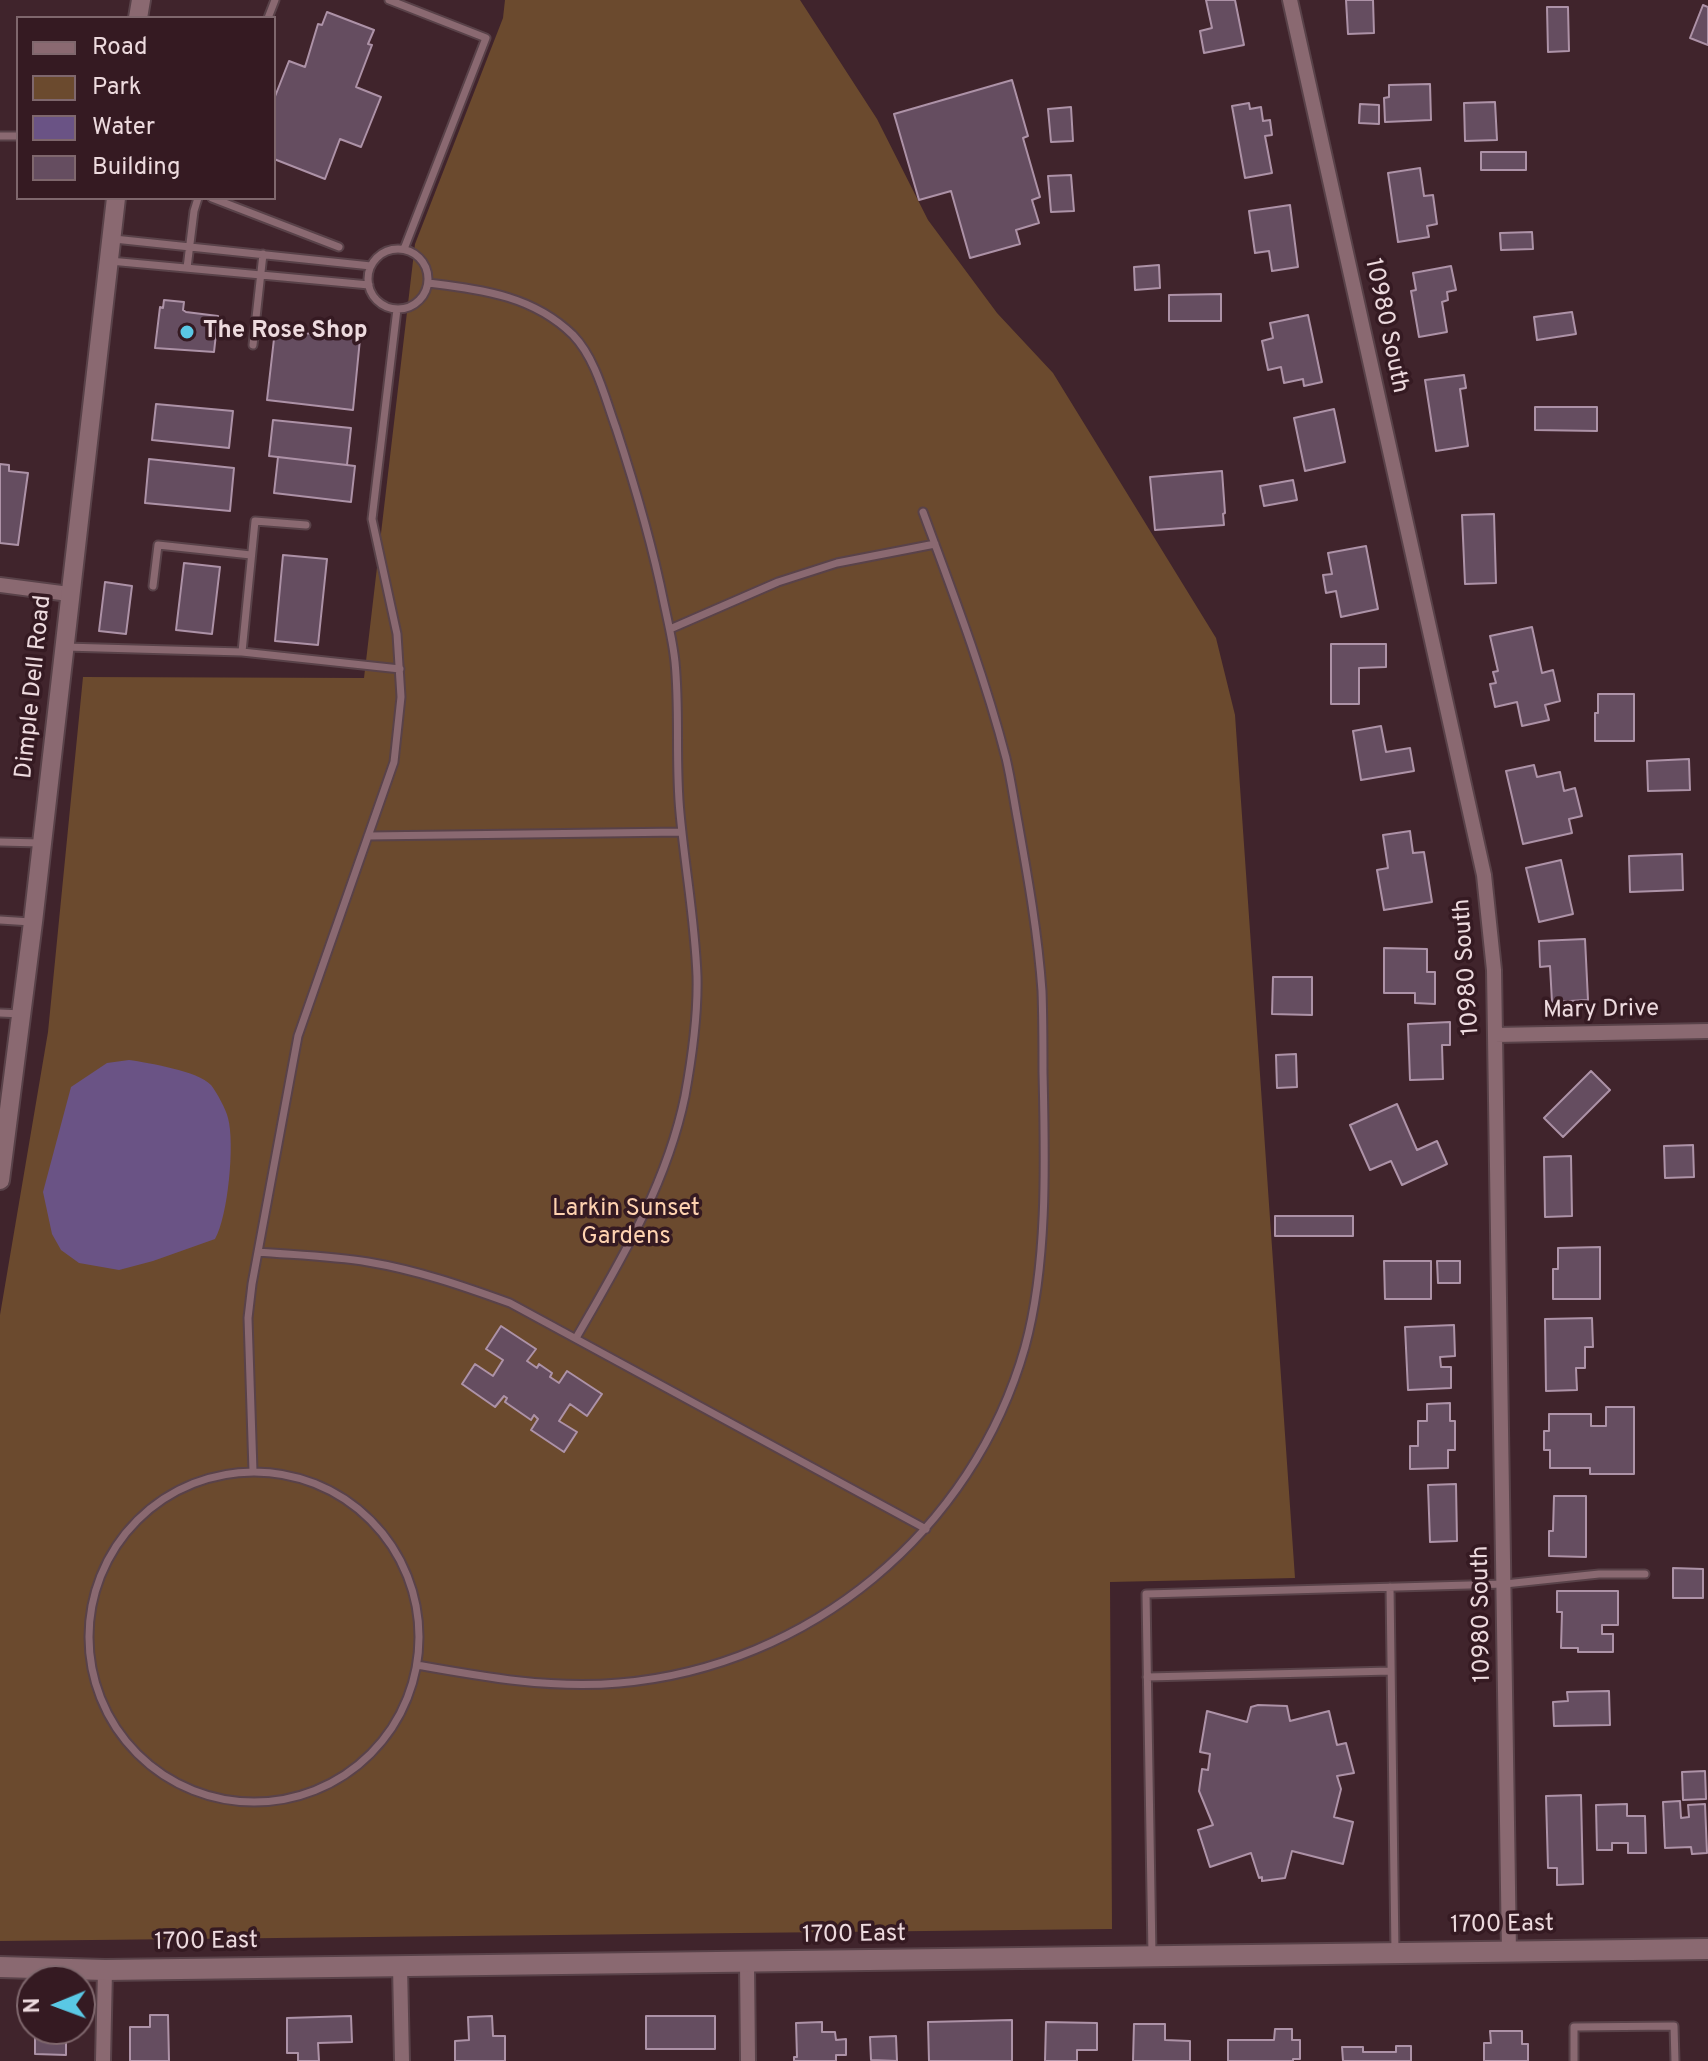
<!DOCTYPE html>
<html>
<head>
<meta charset="utf-8">
<style>
  body { margin:0 }
  #map { position:relative; width:1708px; height:2061px; overflow:hidden; background:#40242c; font-family:Overpass,sans-serif }
  canvas { display:block }
  .legend { position:absolute; left:16px; top:16px; width:260px; height:184px; box-sizing:border-box; background:#351a22; border:2px solid #7f676d; margin:0; padding:10px 14px; list-style:none; font-size:24px; color:#eddade }
  .legend li { display:flex; align-items:center; gap:16px; height:40px }
  .legend b { width:40px; border:2px solid #7f676d }
  .north { position:absolute; left:16px; top:1965px; width:80px; height:80px; box-sizing:border-box; background:#351a22; border:2px solid #7f676d; border-radius:50%; rotate:269deg; font-size:22px; font-weight:700; line-height:32px; text-align:center; color:#eddade }
  .north::after { content:''; display:block; margin:auto; width:28px; height:36px; background:#5ac8e5; clip-path:polygon(50% 0,100% 100%,50% 72%,0 100%) }
</style>
</head>
<body>
<div id="map">
<canvas width="1708" height="2061"></canvas>
<ul class="legend">
<li><b style="height:10px;background:#8a6971"></b>Road</li>
<li><b style="height:22px;background:#6b4a2e"></b>Park</li>
<li><b style="height:22px;background:#6a5385"></b>Water</li>
<li><b style="height:22px;background:#654d60"></b>Building</li>
</ul>
<div class="north">N</div>
</div>
<script>
const ctx = document.querySelector('canvas').getContext('2d');
ctx.lineJoin = 'round';
function fill(path, color) { ctx.fillStyle = color; ctx.fill(path, 'evenodd'); }
function stroke(path, color, width, dash) { ctx.strokeStyle = color; ctx.lineWidth = width; ctx.lineCap = dash ? 'butt' : 'round'; ctx.setLineDash(dash || []); ctx.stroke(path); }
function write(font, color, halo, rows, align = 'center') {
  ctx.font = font + ' Overpass,sans-serif'; ctx.lineWidth = 7; ctx.setLineDash([]); ctx.textBaseline = 'middle'; ctx.strokeStyle = halo; ctx.fillStyle = color; for (const [text, x, y, turn = 0] of rows) {
    ctx.save(); ctx.translate(x, y); ctx.rotate((+turn || 0) * Math.PI / 180); ctx.textAlign = isNaN(turn) ? turn : align; if (halo) ctx.strokeText(text, 0, 0); ctx.fillText(text, 0, 0); ctx.restore();
  }
}
fill(new Path2D(`
  M505 0H800L877 119 928 220 997 313 1053 373 1216 638 1235 715 1295 1578 1110 1582 1112 1929 0 1941V1315L48 1032 83 677 364 678 415 244 503 18Z`), '#6b4a2e');
fill(new Path2D(`
  M129 1060C149 1063 198 1071 211 1085 217 1093 226 1109 228 1118 235 1143 228 1217 215 1239L153 1261 119 1270 79 1263 61 1250 52 1234 43 1192 71 1087 107 1063Z`), '#6a5385');
const building = new Path2D(`
  M1206 0H1235L1244 45 1204 53 1200 31 1212 28Z
  M1346 0H1373L1374 33 1348 34Z
  M1703 5 1708 7V45L1690 38Z
  M1547 7H1568L1569 51 1548 52Z
  M327 12 374 30 368 44 372 45 356 87 381 97 361 147 340 139 325 179 274 159V99L289 61 305 67 318 24 322 25Z
  M1012 80 1028 136 1023 138 1040 197 1032 200 1039 223 1016 230 1020 244 970 258 951 191 919 200 894 114Z
  M1430 84 1431 120 1385 122 1384 98 1389 97V85Z
  M1495 102 1497 140 1465 141 1464 103Z
  M1249 103 1250 109 1261 107 1263 121 1270 120 1272 135 1265 136 1272 173 1245 178 1232 106Z
  M1360 104 1379 105V124L1359 123Z
  M1071 107 1073 141 1051 142 1048 109Z
  M1481 152H1526V170H1481Z
  M1420 168 1424 196 1433 195 1437 224 1427 226 1429 237 1398 242 1388 173Z
  M1071 175 1074 211 1051 212 1048 176Z
  M1290 205 1298 267 1272 271 1269 251 1255 253 1249 211Z
  M1532 232 1533 249 1501 250 1500 233Z
  M1159 265 1160 288 1135 290 1134 267Z
  M1451 266 1456 290 1447 292 1448 300 1442 302 1447 332 1419 337 1411 291 1416 290 1413 273Z
  M1221 294V321H1169V295Z
  M164 300 184 302 183 310 186 312 218 316 214 352 155 348 160 307 163 308Z
  M1572 312 1576 334 1537 340 1534 317Z
  M1308 315 1322 382 1304 386 1303 379 1284 383 1281 367 1268 370 1262 341 1273 338 1270 323Z
  M275 330 360 339 353 410 267 400Z
  M1464 375 1466 388 1460 389 1468 446 1436 451 1425 380Z
  M156 404 233 411 229 448 152 440Z
  M1535 407H1597V431L1535 430Z
  M1334 409 1345 462 1305 471 1294 418Z
  M273 420 351 428 347 465 269 456Z
  M278 457 355 466 351 502 274 493Z
  M149 459 234 468 230 511 145 503Z
  M0 464 9 465V471L28 473 18 545 0 543Z
  M1222 471 1225 513 1223 514 1224 525 1155 530 1150 477Z
  M1293 480 1297 500 1264 506 1260 486Z
  M1494 514 1496 583 1465 584 1462 515Z
  M1366 546 1378 609 1341 617 1336 591 1326 593 1323 575 1332 574 1328 553Z
  M283 555 327 559 318 645 275 641Z
  M184 563 220 567 212 634 176 630Z
  M105 582 132 586 126 634 99 631Z
  M1532 627 1542 673 1553 670 1560 701 1545 705 1549 720 1522 726 1517 702 1495 707 1490 684 1496 683 1493 672 1498 671 1490 636Z
  M1331 644H1386V667L1359 668V704H1331Z
  M1598 694H1634V741H1595V713H1598Z
  M1381 726 1386 752 1410 748 1414 771 1361 780 1353 731Z
  M1689 759 1690 790 1648 791 1647 761Z
  M1534 765 1537 777 1560 772 1564 791 1575 788 1582 816 1569 819 1572 833 1523 844 1506 771Z
  M1410 831 1413 853 1424 852 1432 902 1384 910 1377 870 1388 868 1383 835Z
  M1682 854 1683 890 1630 892 1629 856Z
  M1561 860 1573 914 1539 922 1526 868Z
  M1585 939 1588 1000 1552 1002 1550 966 1540 967 1539 941Z
  M1384 948 1427 949V972H1435V1004L1415 1003V993H1384Z
  M1273 977H1312V1015L1272 1014Z
  M1450 1022V1045H1442L1443 1079 1410 1080 1408 1024Z
  M1296 1054 1297 1087 1277 1088 1276 1055Z
  M1591 1071 1610 1090 1563 1137 1544 1118Z
  M1397 1104 1417 1150 1437 1141 1447 1164 1402 1185 1391 1161 1370 1170 1350 1125Z
  M1693 1145 1694 1177 1665 1178 1664 1146Z
  M1571 1156 1572 1216 1545 1217 1544 1157Z
  M1275 1216H1353V1236H1275Z
  M1600 1247V1299H1553V1269H1558V1248Z
  M1384 1261H1431V1299H1385Z
  M1437 1261H1460V1283H1438Z
  M1592 1318 1593 1347H1585V1368H1576L1577 1390 1546 1391 1545 1319Z
  M1454 1325 1455 1356 1440 1357 1441 1367H1451V1388L1408 1390 1405 1327Z
  M501 1326 536 1349 527 1361 537 1368 539 1364 552 1373 550 1377 559 1383 567 1371 602 1394 587 1416 570 1404 559 1421 577 1432 564 1452 531 1430 538 1419 534 1415 531 1420 505 1402 507 1398 504 1396 495 1407 462 1384 475 1364 493 1376 503 1360 486 1349Z
  M1450 1403V1421H1455V1450H1448V1468L1410 1469V1446H1418V1421H1427V1404Z
  M1606 1407H1634V1474H1590V1468H1550V1450H1544V1431H1549V1414H1591V1426H1606Z
  M1456 1484 1457 1541 1430 1542 1428 1485Z
  M1554 1496H1586V1557L1549 1556V1531H1553Z
  M1673 1568 1703 1569V1598H1673Z
  M1557 1591H1618V1625H1602V1634H1613V1652H1578V1648H1561L1562 1612H1557Z
  M1609 1691 1610 1725 1554 1726 1553 1702 1568 1701 1567 1692Z
  M1258 1705 1287 1706 1290 1721 1329 1711 1337 1745 1346 1743 1354 1773 1337 1776 1341 1789 1334 1817 1353 1822 1343 1864 1292 1851 1285 1878 1262 1881V1877L1259 1878 1251 1853 1210 1867 1198 1830 1213 1825 1199 1791 1202 1769 1208 1770 1210 1754 1200 1752 1207 1711 1247 1722 1251 1707Z
  M1705 1771 1706 1799 1683 1800 1682 1772Z
  M1581 1795 1583 1884 1557 1885V1868H1548L1546 1796Z
  M1680 1801 1681 1818 1689 1817 1688 1805 1705 1804 1707 1853 1692 1854 1691 1847 1665 1848 1663 1802Z
  M1627 1804V1816H1645L1646 1853H1628V1843H1612V1850H1597L1596 1805Z
  M150 2015H168L169 2061H130V2027H150Z
  M351 2016 352 2042 318 2043 319 2061H298V2053H287V2018Z
  M492 2016 493 2036H505V2061H455V2041L469 2040 468 2017Z
  M646 2016H715V2049H646Z
  M1012 2020V2061H929L928 2022Z
  M822 2022V2032H835L836 2040 846 2039V2055H836V2061H794V2057H797L796 2023Z
  M1046 2022 1097 2023V2050H1077V2061H1045Z
  M1134 2024H1165V2040L1190 2041V2061H1133Z
  M35 2029H73V2038H66V2055L35 2054Z
  M1275 2029H1292V2040H1300V2059H1293V2061H1228V2040H1274Z
  M1490 2031H1522V2044H1528V2061H1484V2043H1491Z
  M896 2036 897 2061 871 2060 870 2037Z
  M1396 2046H1411V2061H1343L1342 2047H1363V2052H1396Z`);
fill(building, '#654d60');
stroke(building, '#ad92a7', 2);
const service = new Path2D(`
  M389 0 486 38 404 249
  M268 18 275 0
  M0 136H18
  M212 198 339 247
  M114 239 371 266
  M368 279a30 30 0 1 1 60 0a30 30 0 1 1-60 0Z
  M110 261 369 285
  M187 268 194 211 198 198
  M428 283C482 290 532 295 573 335 596 359 605 398 616 428 635 486 652 543 664 603 668 622 673 642 675 662 680 712 675 763 680 813 685 868 695 921 697 976 698 1015 692 1058 685 1096 667 1184 620 1262 576 1338
  M253 345 263 254
  M153 586 158 545 251 555
  M670 629 778 582 837 563 935 544
  M65 647 242 652 400 669
  M242 652 255 521 306 525
  M368 836 682 832
  M0 842 40 843
  M0 920 31 922
  M0 1013 22 1014
  M258 1252C294 1255 332 1256 368 1262 417 1270 463 1286 510 1303L926 1529
  M253 1471 248 1318 252 1284 298 1036 394 762 401 697 397 634 372 519 397 309
  M89 1637a165 165 0 1 1 330 0a165 165 0 1 1-330 0Z
  M1390 1587 1395 1952
  M417 1665C484 1677 551 1689 619 1683 809 1667 973 1531 1025 1347 1048 1264 1045 1159 1043 1072 1043 1045 1043 1018 1042 991 1038 934 1028 878 1018 822 1014 801 1011 779 1006 758 984 674 953 593 923 512
  M1147 1677 1391 1671
  M1152 1955 1146 1594 1505 1584 1599 1574H1645
  M1574 2061V2027L1674 2026 1675 2061`);
const minor = new Path2D(`
  M1290 0 1484 875 1494 970 1509 1953
  M0 585 69 594
  M1495 1035 1708 1031
  M747 1963 748 2061
  M400 1966 402 2061
  M103 2061 105 1970`);
const tertiary = new Path2D(`
  M138 18 141 0
  M0 1180 33 922 116 198`);
const secondary = new Path2D(`
  M0 1967 105 1970 1708 1949`);
stroke(service, '#594249', 11);
stroke(minor, '#594249', 18);
stroke(tertiary, '#594249', 22);
stroke(secondary, '#594249', 24);
stroke(service, '#8a6971', 7);
stroke(minor, '#8a6971', 14);
stroke(tertiary, '#8a6971', 18);
stroke(secondary, '#8a6971', 20);
for (const [x, y, r, color] of [
  [187,332,8,"#5ac8e5"]
]) { const dot = new Path2D(); dot.arc(x, y, r, 0, 2 * Math.PI); ctx.fillStyle = color; ctx.fill(dot); stroke(dot, '#351a22', 3); }
write('24px', '#eddade', '#351a22', [
  ["10980 South",1385,326,78],
  ["Dimple Dell Road",35,687,-84],
  ["10980 South",1468,967,-94],
  ["Mary Drive",1601,1011,-1],
  ["10980 South",1483,1614,-91],
  ["1700 East",1502,1926,-1],
  ["1700 East",854,1936,-1],
  ["1700 East",206,1943,-1]
]);
write('bold 24px', '#eddade', '#351a22', [
  ["The Rose Shop",203,332]
], 'left');
write('24px', '#fed2b0', '#351a22', [
  ["Larkin Sunset",626,1210],
  ["Gardens",626,1238]
]);
</script>
</body>
</html>
